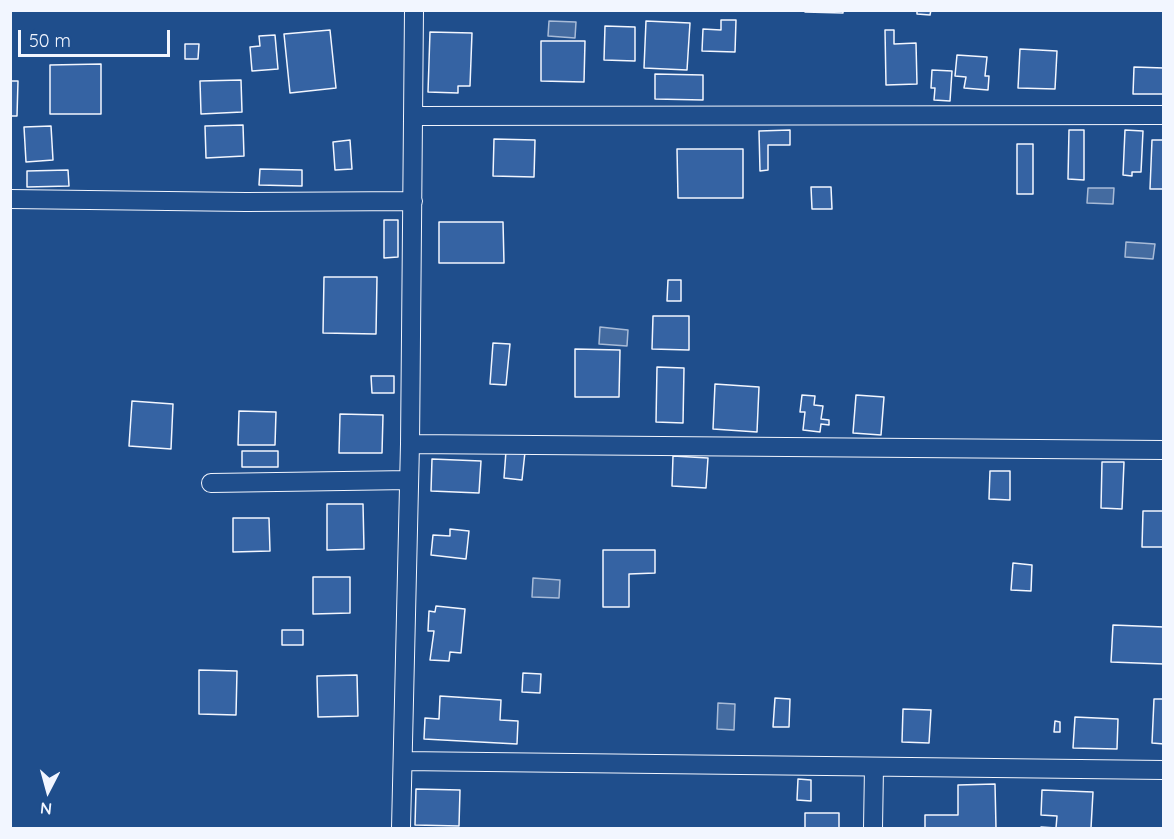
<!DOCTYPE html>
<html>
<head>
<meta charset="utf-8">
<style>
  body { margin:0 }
  #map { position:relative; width:1174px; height:839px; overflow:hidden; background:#1f4e8c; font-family:Quicksand,sans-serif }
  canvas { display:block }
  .frame { position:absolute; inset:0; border:12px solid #f2f6ff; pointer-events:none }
  .north { position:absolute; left:18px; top:761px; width:60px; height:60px; -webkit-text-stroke:4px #1f4e8c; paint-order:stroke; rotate:186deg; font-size:16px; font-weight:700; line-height:24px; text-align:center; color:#f2f6ff }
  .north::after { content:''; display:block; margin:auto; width:21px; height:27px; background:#f2f6ff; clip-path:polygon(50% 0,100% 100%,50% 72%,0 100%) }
  .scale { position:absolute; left:18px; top:30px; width:152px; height:27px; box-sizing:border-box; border:3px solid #f2f6ff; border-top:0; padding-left:8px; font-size:18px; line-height:21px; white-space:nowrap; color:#f2f6ff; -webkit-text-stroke:4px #1f4e8c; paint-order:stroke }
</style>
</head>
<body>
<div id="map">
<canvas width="1174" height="839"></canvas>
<div class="frame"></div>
<div class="north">N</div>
<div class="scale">50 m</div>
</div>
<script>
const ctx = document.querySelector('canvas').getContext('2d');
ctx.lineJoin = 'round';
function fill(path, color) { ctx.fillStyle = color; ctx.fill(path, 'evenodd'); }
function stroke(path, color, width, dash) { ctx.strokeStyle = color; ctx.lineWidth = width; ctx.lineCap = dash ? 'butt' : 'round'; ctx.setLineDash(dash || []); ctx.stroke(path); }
const water = new Path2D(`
  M549 21 576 22 575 38 548 36Z
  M1088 188H1114L1113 204 1087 203Z
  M1126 242 1155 244 1153 259 1125 257Z
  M600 327 628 330 627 346 599 344Z
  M533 578 560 580 559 598 532 597Z
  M718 703 735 704 734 730 717 729Z`);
fill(water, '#446ba0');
stroke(water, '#a8bbd7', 1.5);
const building = new Path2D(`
  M805 10H843V13L805 12Z
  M917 10H931L930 15 917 14Z
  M721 20H736L735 52 702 51 703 29 721 30Z
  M646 21 690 23 687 70 644 68Z
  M605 26 635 27V61L604 60Z
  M330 30 336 88 290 93 284 34Z
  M885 30H894V44L916 43 917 84 886 85Z
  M430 32 472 33 470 86H458V93L428 92Z
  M275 35 278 69 252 71 250 47 260 46 259 36Z
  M541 41H585L584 82 541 81Z
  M185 44H199L198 59H185Z
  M1020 49 1057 51 1055 89 1018 88Z
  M957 55 987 57 985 76H989L988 90 964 88 966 77 955 76Z
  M101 64V114H50V65Z
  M1134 67 1164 68V94H1133Z
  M932 70 952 71 950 101 934 100 935 88H931Z
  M655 74 703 75V100L655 99Z
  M241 80 242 112 201 114 200 81Z
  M10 81H18L17 116H10Z
  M243 125 244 156 206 158 205 126Z
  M51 126 53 160 26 162 24 127Z
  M790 130V145H768V170L760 171 759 131Z
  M1069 130H1084V180L1068 179Z
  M1125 130 1143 131 1141 172H1132V176L1123 175Z
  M494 139 535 140 534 177 493 176Z
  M350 140 352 169 335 170 333 142Z
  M1152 140H1164V189H1150Z
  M1017 144H1033V194H1017Z
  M677 149H743V198H678Z
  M260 169 302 170V186L259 185Z
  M68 170 69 186 27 187V171Z
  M811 187H831L832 209H812Z
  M384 220H398V257L384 258Z
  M439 222H503L504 263H439Z
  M324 277H377L376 334 323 333Z
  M668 280H681V301H667Z
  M653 316H689V350L652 349Z
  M493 343 510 344 506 385 490 384Z
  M575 349 620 350 619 397H575Z
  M657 367 684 368 683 423 656 422Z
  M371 376H394V393H372Z
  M715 384 759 387 757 432 713 429Z
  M802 395 815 396 814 405 823 406 821 419 829 420V425L821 424 820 432 803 430 805 412H800Z
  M856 395 884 397 881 435 853 433Z
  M132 401 173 404 171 449 129 446Z
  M239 411 276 412 275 445H238Z
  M340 414 383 415 382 453H339Z
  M242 451H278V467H242Z
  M506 451 525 452 522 480 504 478Z
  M673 456 708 458 706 488 672 486Z
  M432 459 481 461 479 493 431 491Z
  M1102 462H1124L1122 509 1101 508Z
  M990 471H1010V500L989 499Z
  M327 504H363L364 549 327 550Z
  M1143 511H1164V547H1142Z
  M233 518H269L270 551 233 552Z
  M450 529 469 531 466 559 431 555 433 535 450 536Z
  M603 550H655V573L629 574V607H603Z
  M1013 563 1032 565 1031 591 1011 590Z
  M313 577H350V613L313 614Z
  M436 606 465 609 461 653 450 652 449 661 430 660 434 631H428L429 611 435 612Z
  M1113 625 1164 627V664L1111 662Z
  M282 630H303V645H282Z
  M199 670 237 671 236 715 199 714Z
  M523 673 541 674 540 693 522 692Z
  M357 675 358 716 318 717 317 676Z
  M440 696 501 700 500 720 518 721 517 744 424 739 425 718 439 719Z
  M775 698 790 699 789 727H773Z
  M1154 699H1164V744L1152 743Z
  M903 709 931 710 929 743 902 742Z
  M1075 717 1118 719 1117 749 1073 748Z
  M1055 721 1060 722V732H1054Z
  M798 779 811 780V801L797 800Z
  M995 784 996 828H925V815H958V785Z
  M416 789 460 790 459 826 415 825Z
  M1042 790 1093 792 1091 828H1041V827L1056 828 1057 816 1041 815Z
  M805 813H839V828H805Z`);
fill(building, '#3563a3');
stroke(building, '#f2f6ff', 1.5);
const street = new Path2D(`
  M413 116 1164 115
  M10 199 246 202 413 201
  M410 444 1164 450
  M211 483 409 480
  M403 761 1164 770
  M401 828 410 444 414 10
  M873 828 874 767`);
stroke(street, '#f2f6ff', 20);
stroke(street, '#1f4e8c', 18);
</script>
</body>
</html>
